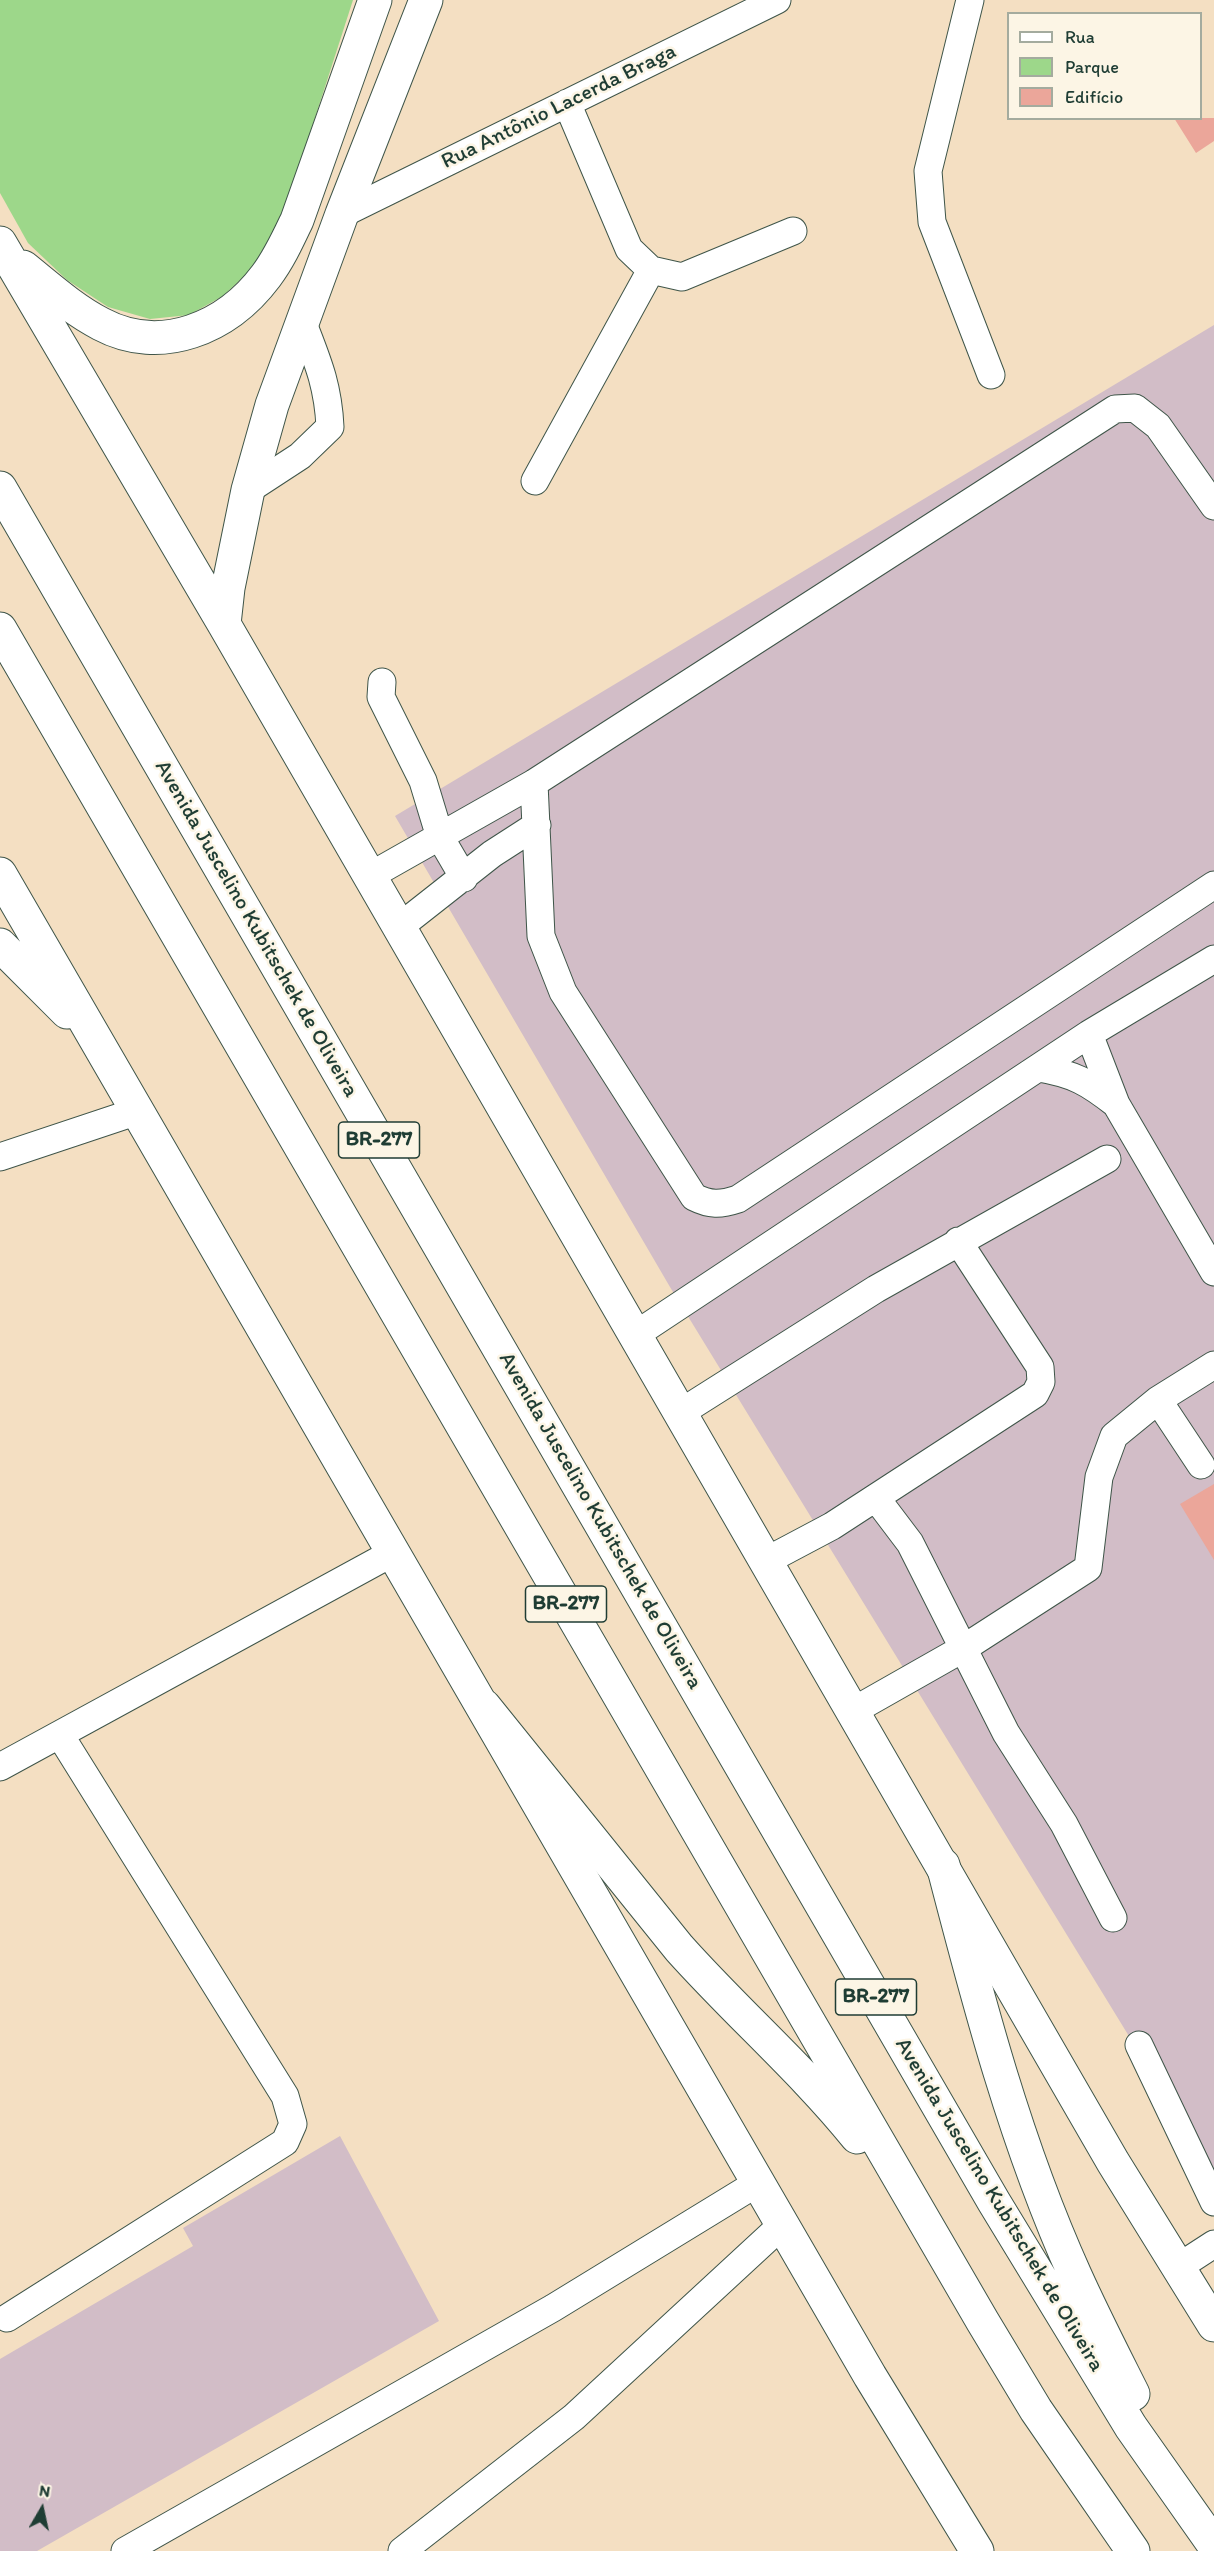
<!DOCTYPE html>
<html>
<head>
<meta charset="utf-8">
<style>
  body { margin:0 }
  #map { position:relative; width:1214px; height:2551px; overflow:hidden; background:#f4dfc2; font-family:Itim,sans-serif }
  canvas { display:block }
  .legend { position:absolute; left:1007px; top:12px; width:195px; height:108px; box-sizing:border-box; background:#fcf5e5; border:2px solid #a4ab9e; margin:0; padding:8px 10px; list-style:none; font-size:18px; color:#1f3d34 }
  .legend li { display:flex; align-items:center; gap:12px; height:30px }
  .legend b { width:30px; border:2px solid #a4ab9e }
  .north { position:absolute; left:12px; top:2479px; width:60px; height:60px; -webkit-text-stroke:4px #fcf5e5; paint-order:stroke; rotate:9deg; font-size:16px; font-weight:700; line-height:24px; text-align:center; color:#1f3d34 }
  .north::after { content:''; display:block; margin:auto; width:21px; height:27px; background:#1f3d34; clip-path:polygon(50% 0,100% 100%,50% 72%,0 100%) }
</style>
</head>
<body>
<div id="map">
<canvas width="1214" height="2551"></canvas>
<ul class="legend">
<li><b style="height:8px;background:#fff"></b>Rua</li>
<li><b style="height:16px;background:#9dd78a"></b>Parque</li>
<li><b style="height:16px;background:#eba69a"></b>Edifício</li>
</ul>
<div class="north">N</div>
</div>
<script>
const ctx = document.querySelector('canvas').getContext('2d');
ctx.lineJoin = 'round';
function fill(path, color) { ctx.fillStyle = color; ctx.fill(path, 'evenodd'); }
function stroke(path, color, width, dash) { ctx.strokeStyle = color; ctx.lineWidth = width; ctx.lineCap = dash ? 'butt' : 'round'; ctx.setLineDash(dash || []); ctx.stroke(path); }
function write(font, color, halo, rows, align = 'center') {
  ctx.font = font + ' Itim,sans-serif'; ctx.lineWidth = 5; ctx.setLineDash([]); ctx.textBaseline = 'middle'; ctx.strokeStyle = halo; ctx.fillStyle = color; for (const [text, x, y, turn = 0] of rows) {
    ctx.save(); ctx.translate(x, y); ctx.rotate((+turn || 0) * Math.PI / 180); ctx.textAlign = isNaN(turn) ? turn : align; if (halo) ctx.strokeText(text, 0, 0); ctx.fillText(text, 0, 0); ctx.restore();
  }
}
fill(new Path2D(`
  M1214 325V2175L670 1287 395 816Z
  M340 2136 439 2321 37 2551H0V2359L193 2246 183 2228Z`), '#d2bdc7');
fill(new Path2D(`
  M0 0H353L286 208 258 263 223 296 189 315 150 319 108 307 67 280 28 243 0 193Z`), '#9dd78a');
fill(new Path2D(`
  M1174 118H1214V141L1196 153Z
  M1214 1484V1560L1180 1504Z`), '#eba69a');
const minor = new Path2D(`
  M970 0 928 171 932 222 991 375
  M567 103 629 249 651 270 682 277 793 231
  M342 214 777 0
  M535 481 651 270
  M248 490 300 456 330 427C328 384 317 360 302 321
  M382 682 381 697 423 781 440 837 464 878
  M534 783 541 936 563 992 694 1197C710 1205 720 1205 738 1199L1214 885
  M368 877 534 783 1115 409 1135 408 1158 426 1214 506
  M398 928 492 854 537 825
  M1089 1034 1116 1104 1214 1272
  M1039 1068C1074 1074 1088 1082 1116 1104
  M0 1157 138 1111
  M635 1335 1089 1034 1214 959
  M1158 1400 1201 1465
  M680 1413 876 1289 1107 1159
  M876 1498 910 1543 1006 1733 1064 1824 1113 1918
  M766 1561 832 1526 1035 1394 1041 1382 1040 1367 958 1241
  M853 1711 964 1648 1088 1568 1099 1477 1114 1436 1158 1400 1214 1365
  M0 1767 394 1552
  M1139 2045 1214 2202
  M1177 2268 1214 2244
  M7 2318 285 2142 293 2124 285 2096 60 1735
  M125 2551 553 2308 759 2182
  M402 2551 574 2417 783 2224`);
const major = new Path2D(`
  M0 243 224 624 1113 2162 1214 2325
  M23 267C48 287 72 309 101 324 161 356 227 328 266 276 279 259 288 239 297 220L375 0
  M224 624 228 588 248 490 272 405 342 214 426 0
  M0 874 870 2376 977 2551
  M0 945 67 1012`);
const highway = new Path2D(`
  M0 488 994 2202 1131 2427 1214 2545
  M0 629 983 2322 1036 2410 1133 2551
  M484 1706 679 1948C737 2013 803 2070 857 2137
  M943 1865C979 2004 1016 2145 1075 2275 1093 2315 1113 2354 1133 2394`);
stroke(minor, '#3f5549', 29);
stroke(major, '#3f5549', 35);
stroke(highway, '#3f5549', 35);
stroke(minor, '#fff', 27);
stroke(major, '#fff', 33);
stroke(highway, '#fff', 33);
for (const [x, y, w] of [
  [379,1140,81],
  [566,1604,81],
  [876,1997,81]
]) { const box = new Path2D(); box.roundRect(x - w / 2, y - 18, w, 36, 4.5); ctx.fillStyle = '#fcf5e5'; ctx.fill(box); stroke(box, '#1f3d34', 1.5); }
write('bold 21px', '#1f3d34', null, [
  ["BR-277",379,1140],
  ["BR-277",566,1604],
  ["BR-277",876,1997]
]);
write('22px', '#1f3d34', '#fcf5e5', [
  ["Rua Antônio Lacerda Braga",559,107,-26],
  ["Avenida Juscelino Kubitschek de Oliveira",256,929,60],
  ["Avenida Juscelino Kubitschek de Oliveira",600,1521,60],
  ["Avenida Juscelino Kubitschek de Oliveira",999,2205,59]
]);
</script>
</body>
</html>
